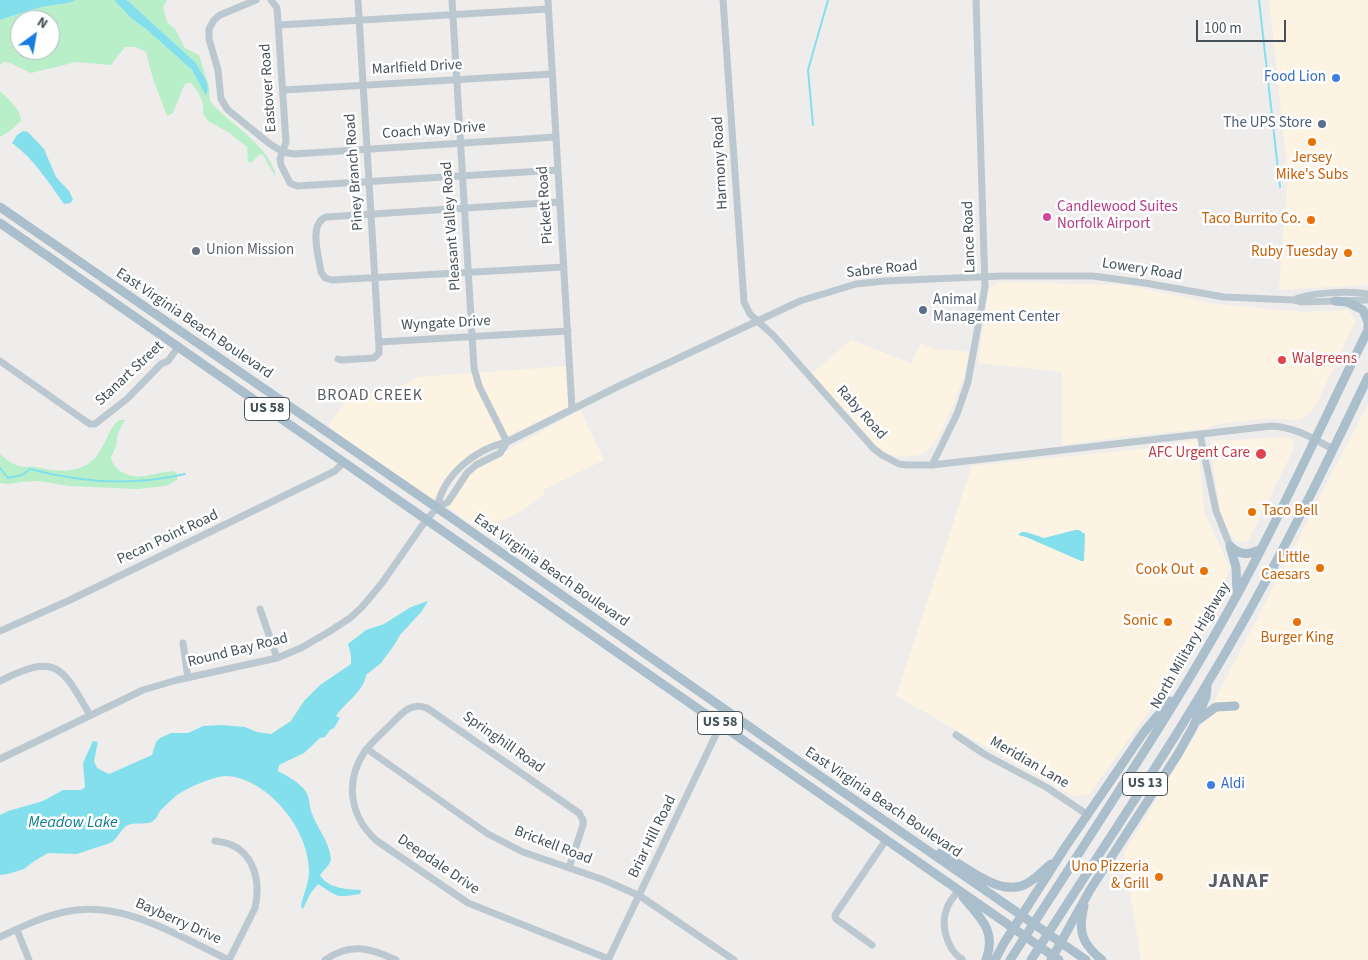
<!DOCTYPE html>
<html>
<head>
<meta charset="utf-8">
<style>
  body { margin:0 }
  #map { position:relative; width:1368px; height:960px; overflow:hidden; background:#efecec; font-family:"Source Sans 3",sans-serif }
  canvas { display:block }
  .north { position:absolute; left:10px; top:10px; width:50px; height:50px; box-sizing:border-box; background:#fff; border:1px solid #b4b9bd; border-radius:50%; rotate:32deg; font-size:14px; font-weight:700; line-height:20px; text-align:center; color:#445159 }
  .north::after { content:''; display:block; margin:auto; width:18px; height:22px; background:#167ddf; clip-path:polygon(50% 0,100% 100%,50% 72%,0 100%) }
  .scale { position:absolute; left:1196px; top:20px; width:90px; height:22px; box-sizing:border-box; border:2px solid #445159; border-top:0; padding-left:6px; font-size:15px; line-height:18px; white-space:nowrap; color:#445159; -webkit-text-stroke:4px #fff; paint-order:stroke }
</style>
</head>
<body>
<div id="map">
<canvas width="1368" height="960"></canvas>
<div class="north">N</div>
<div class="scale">100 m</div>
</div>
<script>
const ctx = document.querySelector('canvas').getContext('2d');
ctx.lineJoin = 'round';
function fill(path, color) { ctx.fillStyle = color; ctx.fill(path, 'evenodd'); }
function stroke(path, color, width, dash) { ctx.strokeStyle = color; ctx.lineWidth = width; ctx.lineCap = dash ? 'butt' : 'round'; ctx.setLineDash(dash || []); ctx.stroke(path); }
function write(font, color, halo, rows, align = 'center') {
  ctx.font = font + ' "Source Sans 3",sans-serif'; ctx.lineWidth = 5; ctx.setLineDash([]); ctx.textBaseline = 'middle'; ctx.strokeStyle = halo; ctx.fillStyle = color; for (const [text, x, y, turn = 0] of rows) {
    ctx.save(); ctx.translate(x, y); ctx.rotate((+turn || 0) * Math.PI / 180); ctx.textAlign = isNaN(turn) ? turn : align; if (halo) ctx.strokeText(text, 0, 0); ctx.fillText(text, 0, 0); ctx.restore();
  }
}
fill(new Path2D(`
  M1269 0H1368V284L1365 285 1279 290 1288 175Z
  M998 282 1126 285 1184 297 1207 303 1302 312 1348 310 1356 320 1316 405 1307 416 1299 420 1267 418 1218 424 1204 429 1128 436 1062 445V372L978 363 989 289Z
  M851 340 911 363 921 343 936 350 945 349 969 352 963 380 954 402 939 436 927 451 920 455 898 457 886 453 878 448 812 373Z
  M567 366 568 407 502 439 459 464 432 501 328 426 350 395 393 391 417 377Z
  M1368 404V960H1141L1124 853 1205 719Z
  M580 410 604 460 543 490 545 494 523 510 489 527 482 532 448 507 464 479 479 466Z
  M1284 437 1293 440 1294 448 1248 541 1237 542 1231 535 1220 512 1210 441Z
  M1197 439 1205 514 1230 568 1216 604 1167 686 1089 794 1075 797 896 696 972 466 1160 447Z`), '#fcf3e3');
fill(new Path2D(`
  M76 0H114L132 19 146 29 192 70 204 92 206 80 196 63 127 0H167L163 7 167 22 175 29 185 48 199 55 209 86 210 101 216 108C234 125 275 153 276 178L263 155 260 154 252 162H248L247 147 228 132 208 121 203 114V103L198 92 191 83H187L184 86 173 113 167 116 153 79 146 52 136 47H125L111 65 76 62 31 73 10 63 3 62 0 65V20C16 15 31 9 48 6 57 4 67 5 76 0ZM20 20H50V50H20Z
  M0 91C8 99 21 109 21 121L10 131 0 137Z
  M119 420H125L118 433 116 447 111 457C112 464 116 469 122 472 140 482 154 472 173 471L177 474V480L166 486 137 489 69 486 39 481 22 482 7 484 0 483V454C5 458 10 463 16 465 21 468 29 466 35 467 55 471 77 475 94 459 105 448 107 430 119 420Z`), '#b8efc9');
fill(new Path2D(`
  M0 0H76C67 5 57 4 48 6 31 9 16 15 0 20Z
  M114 0H127L196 63 206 80 208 88 206 96 192 70 146 29 132 19Z
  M23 131 28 132 44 149 56 177 69 191 73 200 70 203 64 204C49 183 34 159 12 143L17 135Z
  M1075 530H1079L1085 534 1084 561H1081L1026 537 1018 535 1021 532H1026L1044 538Z
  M428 601 422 611 400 635 395 644 381 663 366 675C364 692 345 702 336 716L340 718 334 728 330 730 325 737 320 738 304 753 279 765 278 771C287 776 297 781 304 789 310 796 309 803 311 811 316 827 330 842 331 859 331 864 323 871 320 875 328 889 347 889 361 890L360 894C335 898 338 897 318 884L310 894 303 909 301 906C303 895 309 883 309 872 309 850 298 826 284 810 272 794 247 776 226 776 214 776 187 788 177 795 171 800 165 806 160 811 158 814 157 818 154 820 147 827 133 820 125 827 119 832 117 840 110 843L77 854 48 853 33 862 24 869 8 874 0 875V815L8 811 43 801 63 790H81L85 787 83 763 93 741 98 742 94 761 97 768 109 774 152 755 156 742 160 738 171 733H188L203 726 222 725 245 727 257 732 271 734 291 721 304 701 320 685 351 664V655L348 644 366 630 384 624 411 607Z`), '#84dfed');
stroke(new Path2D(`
  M1259 0 1280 187
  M813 125 808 70 828 0
  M0 468 8 478 22 475 30 469C81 483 133 486 185 474`), '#84dfed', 2);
stroke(new Path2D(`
  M256 0 220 15 214 20 209 29V39L218 70 221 99 228 110 270 144 283 152 294 154 556 137
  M271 0 277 8 286 142 280 159 281 165 290 183 297 186 558 170
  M452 0 474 368 479 386 507 442
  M548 0 572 409
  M723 0 744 302 750 314 774 336 873 448 882 455 899 464 907 465H932L1271 426C1295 427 1312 438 1333 449
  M279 25 548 9
  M284 90 552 74
  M560 202 326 217C308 224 319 257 321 272L325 278 332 280 564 267
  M1294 300C1309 292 1351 291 1368 294
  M379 342 568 331
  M338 359 341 360 374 358 379 353V347L358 0
  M0 361 84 420 90 424H95L128 398 161 364 168 361 179 346
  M1200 434 1216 511 1230 546
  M932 465 957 414 968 382 985 287 976 0
  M437 508C443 475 475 449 507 442L619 386 800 301 856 284 884 281 1002 276H1093L1145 283 1224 297 1294 300 1302 302 1368 300
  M260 609 277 658
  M0 631 70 600 335 471 343 463
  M183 643 188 678
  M0 681C56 653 61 665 90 715
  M956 735 984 754 1046 787 1088 815
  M367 749 488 834 523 852 604 880 640 896 734 960
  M0 759 143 690 177 680 277 658 301 648 327 633 350 618 362 607 382 583 426 520 437 508 448 502 467 473 476 465 500 453 507 442
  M215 841C251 844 262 876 255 908L229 960
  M569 868 583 825V820L579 813 427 708C410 701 401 715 389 726 381 734 372 742 365 751 344 782 350 817 377 841L468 903 609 959
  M958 891C954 896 949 902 947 908 940 924 947 950 962 959
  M17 930 29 960
  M0 937C21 927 42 917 64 912 123 899 178 936 229 960
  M872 945 836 919 835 915 886 840
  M325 960C350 942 370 948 396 960
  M608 960 721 724`), '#bcc8cf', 7);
stroke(new Path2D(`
  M0 207 449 516 794 758 1086 960
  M0 223 1059 960
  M1335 301 1347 302 1363 310 1368 322V330
  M1230 546 1236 567 1237 592
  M1230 546C1240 556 1249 555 1261 549
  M1198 720 1216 707 1235 706
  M940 853C965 865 999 898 1026 884 1036 879 1043 870 1051 864
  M1067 872C1121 787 1177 703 1226 615 1278 522 1321 425 1368 330
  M1080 884C1132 804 1184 725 1231 643 1281 557 1325 467 1368 377
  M963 897C980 918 997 930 986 960
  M1084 906C1078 931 1081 943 1102 960
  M995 960 1004 943 1066 846 1144 732 1170 701
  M1051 960 1090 890 1178 754 1193 727 1206 697 1207 686`), '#aabecc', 9);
stroke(new Path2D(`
  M1010 960 1067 872
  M1031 960 1080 884`), '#aabecc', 9);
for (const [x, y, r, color] of [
  [1336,78,5,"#3f7fe0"],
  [1322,124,5,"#5c6f8a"],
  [1312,142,5,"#e8710a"],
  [1047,217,5,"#d1479c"],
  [1311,220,5,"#e8710a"],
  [196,251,5,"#6b7280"],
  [1348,253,5,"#e8710a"],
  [923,310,5,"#5c6f8a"],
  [1282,360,5,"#e0444e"],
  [1261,454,6,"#e0444e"],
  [1252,512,5,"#e8710a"],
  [1320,568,5,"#e8710a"],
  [1204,571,5,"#e8710a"],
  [1168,622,5,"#e8710a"],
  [1297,622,5,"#e8710a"],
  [1211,785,5,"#3f7fe0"],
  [1159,877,5,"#e8710a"]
]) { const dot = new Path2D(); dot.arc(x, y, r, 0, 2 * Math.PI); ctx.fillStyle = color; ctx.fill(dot); stroke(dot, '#fff', 2); }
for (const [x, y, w] of [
  [267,409,45],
  [720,723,45],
  [1145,784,45]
]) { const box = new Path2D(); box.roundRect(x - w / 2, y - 11.5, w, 23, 4); ctx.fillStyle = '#fff'; ctx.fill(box); stroke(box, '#445159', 1); }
write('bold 14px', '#445159', null, [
  ["US 58",267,409],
  ["US 58",720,723],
  ["US 13",1145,784]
]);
write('15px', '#445159', '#fff', [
  ["Marlfield Drive",417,68,-3],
  ["Eastover Road",269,88,-94],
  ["Coach Way Drive",434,131,-4],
  ["Harmony Road",721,163,-93],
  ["Piney Branch Road",355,172,-94],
  ["Pickett Road",546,205,-94],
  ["Pleasant Valley Road",452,226,-94],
  ["Lance Road",970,237,-92],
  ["Sabre Road",882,270,-6],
  ["Lowery Road",1142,270,9],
  ["East Virginia Beach Boulevard",194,324,34],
  ["Wyngate Drive",446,324,-3],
  ["Stanart Street",130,374,-43],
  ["Raby Road",861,413,48],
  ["Pecan Point Road",168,538,-25],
  ["East Virginia Beach Boulevard",551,571,35],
  ["North Military Highway",1191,646,-60],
  ["Round Bay Road",238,651,-14],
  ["Springhill Road",503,743,35],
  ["Meridian Lane",1029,763,30],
  ["East Virginia Beach Boulevard",883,803,34],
  ["Briar Hill Road",653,837,-64],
  ["Brickell Road",553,846,21],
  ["Deepdale Drive",438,865,34],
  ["Bayberry Drive",178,922,24]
]);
write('15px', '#366cbe', '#fff', [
  ["Food Lion",1326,78],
  ["Aldi",1221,785,"left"]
], 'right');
write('15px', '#4e5e75', '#fff', [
  ["The UPS Store",1312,124],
  ["Animal",933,301,"left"],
  ["Management Center",933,318,"left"]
], 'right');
write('15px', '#c56008', '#fff', [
  ["Jersey",1312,159,"center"],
  ["Mike's Subs",1312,176,"center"],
  ["Taco Burrito Co.",1301,220],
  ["Ruby Tuesday",1338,253],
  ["Taco Bell",1262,512,"left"],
  ["Little",1310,559],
  ["Caesars",1310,576],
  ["Cook Out",1194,571],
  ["Sonic",1158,622],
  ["Burger King",1297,639,"center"],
  ["Uno Pizzeria",1149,868],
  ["& Grill",1149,885]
], 'right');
write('15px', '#b23c85', '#fff', [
  ["Candlewood Suites",1057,208],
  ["Norfolk Airport",1057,225]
], 'left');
write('15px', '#5b616d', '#fff', [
  ["Union Mission",206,251]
], 'left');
write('15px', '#be3a42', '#fff', [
  ["Walgreens",1292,360],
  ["AFC Urgent Care",1250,454,"right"]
], 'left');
ctx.letterSpacing = '1px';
write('16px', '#595d61', '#fff', [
  ["BROAD CREEK",370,396]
]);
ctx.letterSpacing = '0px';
write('italic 16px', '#0b7f90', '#fff', [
  ["Meadow Lake",73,823]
]);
ctx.letterSpacing = '1px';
write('bold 20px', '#595d61', '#fff', [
  ["JANAF",1239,883]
]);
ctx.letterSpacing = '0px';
</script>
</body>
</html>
